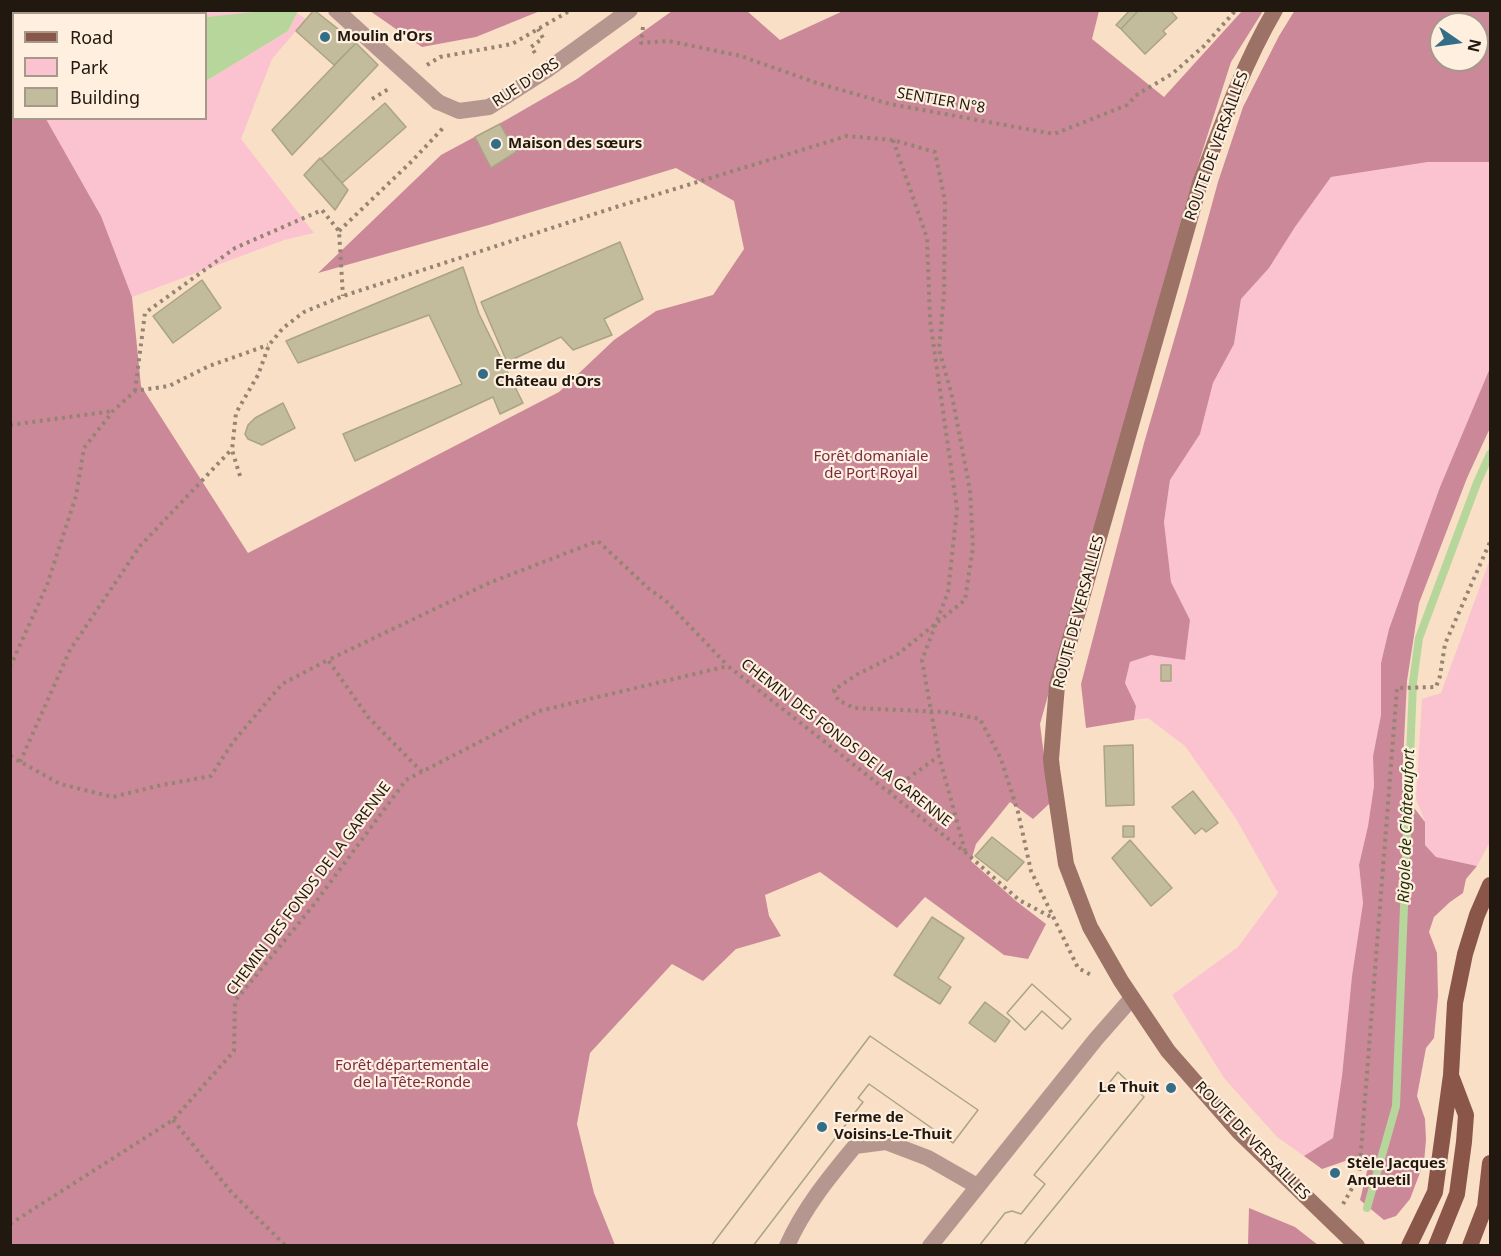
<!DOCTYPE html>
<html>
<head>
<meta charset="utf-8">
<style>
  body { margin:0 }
  #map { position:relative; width:1501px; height:1256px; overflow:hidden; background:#f9dfc6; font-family:"Noto Sans",sans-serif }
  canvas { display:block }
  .frame { position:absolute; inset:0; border:12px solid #21180f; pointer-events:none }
  .legend { position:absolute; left:12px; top:12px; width:195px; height:108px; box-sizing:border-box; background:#feefdf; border:2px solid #a6998c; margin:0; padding:8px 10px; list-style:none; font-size:18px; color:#21180f }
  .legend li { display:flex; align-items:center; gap:12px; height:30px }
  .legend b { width:30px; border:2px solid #a6998c }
  .north { position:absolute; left:1429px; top:12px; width:60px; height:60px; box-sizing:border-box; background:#feefdf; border:2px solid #a6998c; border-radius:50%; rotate:103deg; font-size:16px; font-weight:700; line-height:24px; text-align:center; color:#21180f }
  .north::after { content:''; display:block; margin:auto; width:21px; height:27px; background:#336e86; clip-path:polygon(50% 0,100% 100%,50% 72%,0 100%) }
</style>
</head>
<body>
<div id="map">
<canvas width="1501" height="1256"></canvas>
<div class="frame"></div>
<ul class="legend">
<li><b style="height:8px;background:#8a5649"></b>Road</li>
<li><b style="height:16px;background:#fbc3d0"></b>Park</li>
<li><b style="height:16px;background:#c2bc9c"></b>Building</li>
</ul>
<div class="north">N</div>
</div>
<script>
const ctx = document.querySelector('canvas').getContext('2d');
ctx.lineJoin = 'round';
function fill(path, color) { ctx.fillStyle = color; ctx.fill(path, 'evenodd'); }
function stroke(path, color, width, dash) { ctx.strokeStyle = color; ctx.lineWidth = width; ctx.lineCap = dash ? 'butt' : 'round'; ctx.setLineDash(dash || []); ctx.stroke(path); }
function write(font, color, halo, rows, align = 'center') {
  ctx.font = font + ' "Noto Sans",sans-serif'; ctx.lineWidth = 4.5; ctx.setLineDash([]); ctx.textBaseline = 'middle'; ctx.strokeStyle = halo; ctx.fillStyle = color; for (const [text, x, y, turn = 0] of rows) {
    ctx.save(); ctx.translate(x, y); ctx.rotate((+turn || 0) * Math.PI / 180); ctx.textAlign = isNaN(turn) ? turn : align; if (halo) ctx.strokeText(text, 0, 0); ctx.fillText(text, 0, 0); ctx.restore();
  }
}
fill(new Path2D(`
  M10 11H274L206 17V14H14L13 77 10 73Z
  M297 13 306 19 272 59 241 139 314 233 284 240 132 297 101 216 46 119 206 118V81L288 31Z
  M1428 162H1490V368L1440 487 1389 629 1381 663V715L1373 756 1374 786 1368 826 1359 865 1363 903 1352 976 1342 1076 1333 1139 1304 1156 1277 1137 1224 1078 1172 995 1238 947 1278 893 1235 817 1185 746 1148 718 1134 720 1136 706 1125 683 1130 662 1151 655 1185 659 1190 620 1171 582 1164 522 1170 480 1200 434 1213 383 1234 344 1241 299 1269 268 1295 227 1331 177Z
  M1490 559V842L1477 866 1436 857 1425 845V822L1416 799 1422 699 1441 693Z`), '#fbc3d0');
fill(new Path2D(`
  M1295 10 1490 11V162H1428L1331 177 1295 227 1269 268 1241 299 1234 344 1213 383 1200 434 1170 480 1164 522 1171 582 1190 620 1185 660 1151 655 1130 662 1125 683 1136 706 1134 720 1086 728 1081 684 1144 443 1186 299 1218 182 1243 107 1279 36ZM1441 24H1477V60H1441Z
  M370 11H540L476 37 422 47Z
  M672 11H747L780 40 843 11H1099L1092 39 1164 97 1242 11H1263L1231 62 1188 196 1040 724 1050 803 1033 819 1010 802 976 844 971 861 1016 901 1046 924 1028 959 1004 955 925 897 897 928 820 872 765 895 769 916 781 936 736 949 703 981 672 964 590 1053 577 1124 594 1193 615 1245H11L10 73 13 77 14 118 46 119 101 216 132 297 141 386 248 553 559 392 614 340 656 311 713 295 744 249 734 201 676 168 489 225 318 273 441 155 506 120 577 79Z
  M1490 368V428L1467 478 1419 603 1407 681 1402 782 1408 800 1425 822V845L1436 857 1477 866 1466 879 1463 893 1450 902 1434 917 1429 932 1437 953 1438 996 1434 1038 1426 1048 1417 1096 1425 1119 1426 1140 1424 1162 1410 1199 1396 1216 1384 1220 1360 1200 1368 1167 1348 1160 1322 1169 1304 1156 1333 1138 1342 1076 1352 976 1363 903 1359 865 1368 826 1374 786 1373 756 1381 715V663L1389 629 1440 487Z
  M1249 1208 1295 1227 1318 1245H1248Z`), '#cb8899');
fill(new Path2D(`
  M274 10 298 11 288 31 206 81V17Z`), '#b6d69c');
stroke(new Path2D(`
  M25 14 27 10
  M10 29 14 27
  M1367 1208 1396 1106 1413 682 1419 638 1477 483 1490 454`), '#b6d69c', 8);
const building = new Path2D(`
  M314 10 356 43 334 65 296 31Z
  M1130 10H1139L1121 29 1116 25Z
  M1139 10H1170L1177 18 1163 31 1166 34 1145 54 1121 29Z
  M356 43 378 65 292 155 272 130Z
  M385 103 406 127 342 183 321 159Z
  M500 124 516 152 491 168 475 137Z
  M320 158 348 190 335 210 304 175Z
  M620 242 643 299 604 319 612 335 573 350 561 337 507 362 481 302Z
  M463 267 479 314 523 403 500 414 493 397 355 461 343 434 462 384 429 315 298 363 286 341Z
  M202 280 221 308 173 343 153 316Z
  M283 403 295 428 262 445 248 439 245 434 248 425 255 418Z
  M1161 665H1171V681H1161Z
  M1133 745 1134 805 1106 806 1104 746Z
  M1193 791 1218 823 1206 832 1202 828 1195 834 1172 807Z
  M1123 826H1134V837H1123Z
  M992 837 1024 862 1007 881 975 856Z
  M1130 840 1172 888 1151 906 1112 858Z
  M932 917 964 938 938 978 951 987 940 1004 894 975Z
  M1032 984 1071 1019 1062 1029 1042 1011 1025 1030 1007 1013Z
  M1032 984 1071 1019 1062 1029 1042 1011 1025 1030 1007 1013Z
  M985 1002 1010 1021 995 1042 969 1023Z
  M870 1036 978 1110 953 1143 869 1084 858 1098 863 1102 753 1246H711Z
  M870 1036 978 1110 953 1143 869 1084 858 1098 863 1102 753 1246H711Z
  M1118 1072 1144 1097 1023 1246H979L1005 1213 1012 1211 1021 1214 1045 1184 1034 1175Z
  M1118 1072 1144 1097 1023 1246H979L1005 1213 1012 1211 1021 1214 1045 1184 1034 1175Z`);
fill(building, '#c2bc9c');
stroke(building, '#a9a484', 1.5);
stroke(new Path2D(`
  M29 10 32 14
  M77 14 81 10
  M643 27 641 43 669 41 741 56 817 83 890 104 1054 134 1127 105 1138 94 1172 74 1204 46 1236 10
  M535 53 531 47 543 38 538 29
  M10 63 14 61
  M427 65 440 57 512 44 571 10
  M372 99 390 88
  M893 140 927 238 930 320 957 509 948 592 922 660 939 756
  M339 231 412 161 444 127
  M135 391 145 313 235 248 322 210 339 231 343 296
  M10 425 113 411
  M240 476 232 450 236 413 258 375 269 345 283 328 304 312 343 296 616 207 847 136 893 140 935 152 945 201 944 295 939 349 952 396 970 490 973 547 965 600 898 654 856 675 834 690 838 700 854 708 945 712 980 719 1001 759 1018 812 1031 871 1078 968 1093 976
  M10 667 47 585 76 496 84 448 113 411 135 391 169 386 209 366 268 345
  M10 756 60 784 113 797 157 786 211 776 233 742 282 684 328 660
  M20 762 70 650 140 546 231 450
  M422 772 368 717 328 660 491 582 598 541 648 588 666 601 728 666
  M889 792 939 756 965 851
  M173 1120 232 1193 286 1246
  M1343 1204 1359 1176 1397 688 1436 687 1440 676 1445 644 1490 542
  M10 1224 173 1120 234 1051 235 1001 312 907 406 780 539 711 728 666 965 852 1019 900 1051 917`), '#968472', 4, [3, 4.5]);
stroke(new Path2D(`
  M438 102 459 111 489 107 547 70 630 10
  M787 1246C803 1209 830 1176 855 1146L886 1142 928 1158 977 1186
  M930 1246 1096 1039 1132 998`), '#b5978f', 16);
stroke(new Path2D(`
  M1275 10C1243 65 1222 124 1200 183L1057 685 1051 759 1052 769 1066 864 1090 927 1121 981 1168 1051 1239 1132 1357 1246`), '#9d7266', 16);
stroke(new Path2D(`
  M1409 1246 1435 1192 1451 1075 1455 1003 1465 954 1477 915 1490 885
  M1436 1246 1457 1194 1464 1142 1466 1115 1452 1078
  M1470 1246 1485 1207 1490 1163`), '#8a5649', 16);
stroke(new Path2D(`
  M336 10 438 102`), '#b5978f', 16);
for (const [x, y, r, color] of [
  [325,37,6,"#336e86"],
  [496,144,6,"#336e86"],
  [483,374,6,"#336e86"],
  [1171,1088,6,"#336e86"],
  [822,1127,6,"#336e86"],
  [1335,1173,6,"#336e86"]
]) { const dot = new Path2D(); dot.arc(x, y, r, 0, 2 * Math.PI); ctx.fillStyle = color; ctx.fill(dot); stroke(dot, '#feefdf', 2); }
write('bold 15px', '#21180f', '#feefdf', [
  ["Moulin d'Ors",337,37],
  ["Maison des sœurs",508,144],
  ["Ferme du",495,365],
  ["Château d'Ors",495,382],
  ["Le Thuit",1159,1088,"right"],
  ["Ferme de",834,1118],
  ["Voisins-Le-Thuit",834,1135],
  ["Stèle Jacques",1347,1164],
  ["Anquetil",1347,1181]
], 'left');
write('15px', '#21180f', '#feefdf', [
  ["RUE D'ORS",526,83,-33],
  ["SENTIER N°8",941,101,10],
  ["ROUTE DE VERSAILLES",1217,146,-70],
  ["ROUTE DE VERSAILLES",1079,612,-75],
  ["CHEMIN DES FONDS DE LA GARENNE",846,743,38],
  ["CHEMIN DES FONDS DE LA GARENNE",309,889,-53],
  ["ROUTE DE VERSAILLES",1252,1141,46]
]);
write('15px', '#7b2a45', '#feefdf', [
  ["Forêt domaniale",871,457],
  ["de Port Royal",871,474],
  ["Forêt départementale",412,1066],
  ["de la Tête-Ronde",412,1083]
]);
write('italic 16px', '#1d3006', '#feefdf', [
  ["Rigole de Châteaufort",1407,826,-88]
]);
</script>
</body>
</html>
